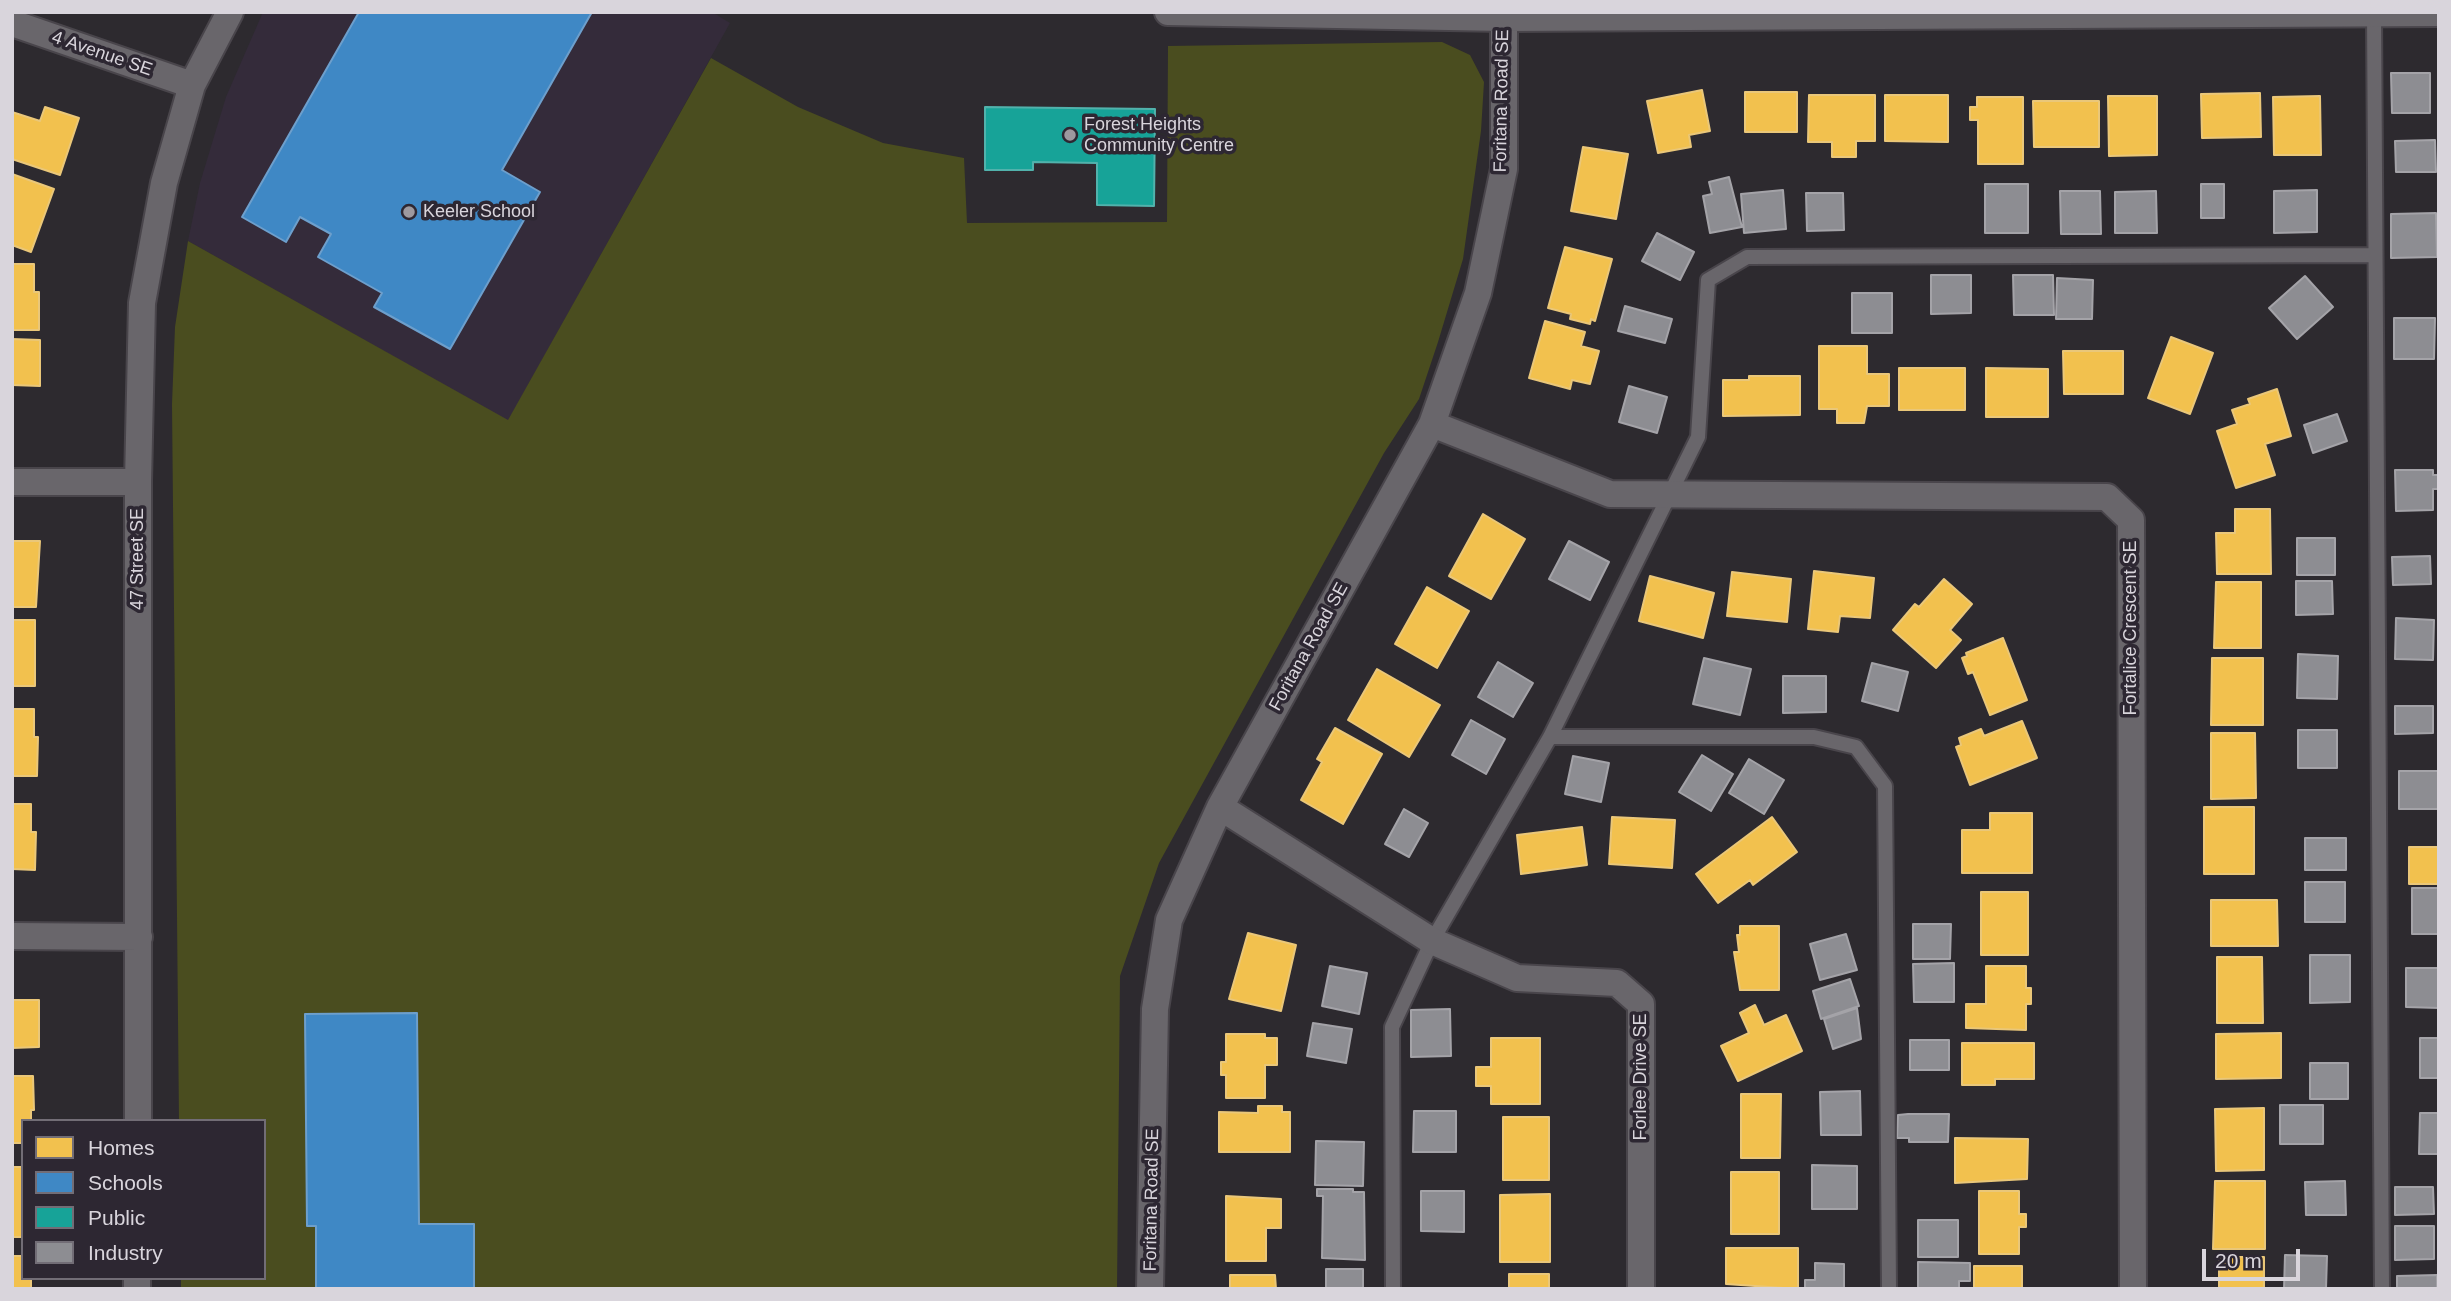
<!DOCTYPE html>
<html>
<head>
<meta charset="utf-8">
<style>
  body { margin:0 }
  #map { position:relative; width:2451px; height:1301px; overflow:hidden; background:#2d2a2f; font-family:Arial,sans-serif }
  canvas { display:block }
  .frame { position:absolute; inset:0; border:14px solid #d9d5dc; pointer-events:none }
  .legend { position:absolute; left:21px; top:1119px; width:245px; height:161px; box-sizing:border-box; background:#2d2732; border:2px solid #726d76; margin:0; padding:9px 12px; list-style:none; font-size:21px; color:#d9d5dc }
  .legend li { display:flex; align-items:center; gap:14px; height:35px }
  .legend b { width:35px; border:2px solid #726d76 }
  .scale { position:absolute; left:2202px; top:1249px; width:98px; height:32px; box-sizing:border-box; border:4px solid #d9d5dc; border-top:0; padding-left:9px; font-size:21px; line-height:24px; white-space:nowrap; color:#d9d5dc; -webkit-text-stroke:5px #2d2732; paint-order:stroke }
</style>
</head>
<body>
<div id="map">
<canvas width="2451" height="1301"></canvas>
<div class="frame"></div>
<ul class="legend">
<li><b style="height:19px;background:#f2c14e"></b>Homes</li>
<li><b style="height:19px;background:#3f88c5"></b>Schools</li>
<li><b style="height:19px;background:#17a398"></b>Public</li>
<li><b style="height:19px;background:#8d8d92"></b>Industry</li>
</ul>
<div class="scale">20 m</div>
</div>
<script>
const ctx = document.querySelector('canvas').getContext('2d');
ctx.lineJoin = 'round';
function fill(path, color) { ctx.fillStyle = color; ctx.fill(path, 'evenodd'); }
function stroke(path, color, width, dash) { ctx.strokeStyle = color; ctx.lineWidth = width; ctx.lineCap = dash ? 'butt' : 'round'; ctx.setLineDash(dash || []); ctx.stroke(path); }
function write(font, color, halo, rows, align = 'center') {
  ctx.font = font + ' Arial,sans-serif'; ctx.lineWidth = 7; ctx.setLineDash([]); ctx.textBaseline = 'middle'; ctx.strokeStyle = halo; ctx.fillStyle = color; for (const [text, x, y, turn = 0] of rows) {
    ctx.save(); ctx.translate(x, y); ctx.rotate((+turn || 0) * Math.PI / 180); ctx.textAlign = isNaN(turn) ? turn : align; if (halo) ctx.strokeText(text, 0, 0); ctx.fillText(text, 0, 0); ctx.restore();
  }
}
fill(new Path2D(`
  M263 12H712L730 23 508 421 188 241 200 183 226 97Z`), '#342b3a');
fill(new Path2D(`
  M1442 42 1470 55 1484 82 1481 131 1463 259 1438 342 1419 399 1384 453 1159 863 1120 976 1117 1289H181V1278H264V1121H179L172 404 175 327 188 241 508 420 711 58 798 107 883 143 964 158 967 223 1167 222 1168 46Z`), '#4a4d1f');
const homes = new Path2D(`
  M1702 90 1710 131 1689 135 1691 147 1658 153 1647 101Z
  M1745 92H1797V132H1745Z
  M2260 93 2261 137 2202 138 2201 94Z
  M1809 95H1875V141H1856V157H1832V142H1808Z
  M1885 95H1948V142L1885 141Z
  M2108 96H2157V155L2109 156Z
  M2320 96 2321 155H2274L2273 97Z
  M1977 97H2023V164H1978V120H1970V107H1977Z
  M2033 101H2099V147H2034Z
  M45 107 79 118 60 175 12 159V112L40 121Z
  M1583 147 1628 154 1616 219 1571 211Z
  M12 174 54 189 31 252 12 245Z
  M1565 247 1612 259 1595 321 1591 319 1590 324 1570 319 1571 314 1548 308Z
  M12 264H34V292H39V330H12Z
  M1545 321 1585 332 1581 346 1599 351 1590 384 1572 380 1570 389 1529 378Z
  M2171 337 2213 353 2190 414 2148 398Z
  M12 339 40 340V386L12 385Z
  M1819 346H1867V374H1889V406H1867L1864 423H1837V409H1819Z
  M2063 351H2123V394H2064Z
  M1899 368H1965V410H1899Z
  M1986 368 2048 369V417H1986Z
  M1749 376H1800V415L1723 416V380H1749Z
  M2277 389 2291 436 2265 444 2275 475 2236 488 2217 431 2237 424 2232 410 2250 404 2248 399Z
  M2235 509H2270L2271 574H2217L2216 533H2235Z
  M1483 514 1525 539 1491 599 1449 576Z
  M12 541H40L36 607H12Z
  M1814 571 1874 578 1870 618 1840 616 1838 632 1808 629Z
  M1732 572 1791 579 1787 622 1727 616Z
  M1650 576 1714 593 1703 638 1639 621Z
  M1944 579 1972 604 1950 630 1961 640 1936 668 1893 630 1915 604 1919 607Z
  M2216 582H2261V648H2214Z
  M1427 587 1469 611 1437 668 1395 644Z
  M12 620H35V686H12Z
  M2003 638 2027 700 1990 715 1973 672 1968 674 1962 658 1967 656 1966 653Z
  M2212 658H2263V725H2211Z
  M1377 669 1440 705 1409 757 1348 720Z
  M12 709H34V737H38L37 776H12Z
  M2022 721 2037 758 1970 785 1956 747 1961 745 1959 738 1981 729 1984 736Z
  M1335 728 1382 754 1343 824 1301 800 1322 762 1317 759Z
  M2211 733H2255L2256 798 2211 799Z
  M12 804H31V832H36L35 870 12 869Z
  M2204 807H2254V874H2204Z
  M1990 813H2032V873H1962V830H1990Z
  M1612 817 1675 820 1672 868 1609 864Z
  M1772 817 1797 852 1753 885 1750 880 1718 903 1696 874Z
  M1582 827 1587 865 1521 874 1517 835Z
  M2409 847H2439V884H2409Z
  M1981 892H2028V955H1981Z
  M2211 900H2277L2278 946H2211Z
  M1740 926H1779V990H1740L1734 952H1739L1737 935H1740Z
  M1248 933 1296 945 1281 1011 1229 999Z
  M2217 957H2262L2263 1023H2217Z
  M1986 966H2026V988H2031V1004H2026V1030L1966 1028V1004H1986Z
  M12 1000H39V1047L12 1048Z
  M1755 1005 1764 1025 1786 1015 1802 1051 1738 1081 1721 1046 1749 1033 1740 1013Z
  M2281 1033V1078L2216 1079V1034Z
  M1226 1034H1265V1038H1277V1065H1265V1098H1226V1075H1221V1062H1226Z
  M1491 1038H1540V1104H1491V1086H1476V1067H1491Z
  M1962 1043H2034V1079H1995V1085H1962Z
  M12 1076H33L34 1110H31V1121H23V1143H12Z
  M1741 1094H1781L1780 1158H1741Z
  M1258 1106H1282V1112H1290V1152H1219V1112L1258 1113Z
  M2264 1108V1170L2216 1171 2215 1109Z
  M1503 1117H1549V1180H1503Z
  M1955 1138 2028 1139 2027 1179 1955 1183Z
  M12 1167H23V1237H12Z
  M1731 1172H1779V1234H1731Z
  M2215 1181H2265V1249H2213Z
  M1979 1191H2019V1214H2026V1227H2019V1254H1979Z
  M1550 1194V1262H1500V1195Z
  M1226 1196 1281 1199V1228H1266V1261H1226Z
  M1726 1248H1798V1289L1726 1284Z
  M12 1256H23V1278H31V1289H12Z
  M2219 1257H2264V1289H2219Z
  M1974 1266H2022V1289H1974Z
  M1509 1274H1549V1289H1509Z
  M1230 1275H1275L1276 1289H1230Z`);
fill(homes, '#f2c14e');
stroke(homes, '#eac779', 2);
const schools = new Path2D(`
  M359 12H592L502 170 540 192 450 349 374 307 382 293 318 257 331 234 300 217 286 242 242 217Z
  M417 1013 419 1224H474V1289H316V1226H307L305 1014Z`);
fill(schools, '#3f88c5');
stroke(schools, '#6d9fcc', 2);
const public = new Path2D(`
  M985 107 1155 109 1154 206 1097 205V163L1033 162V170H985Z`);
fill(public, '#17a398');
stroke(public, '#51b2ac', 2);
const industry = new Path2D(`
  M2391 73H2430V113H2392Z
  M2435 140 2436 172H2396L2395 141Z
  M1729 177 1742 227 1710 233 1703 196 1712 194 1709 182Z
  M1985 184H2028V233H1985Z
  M2201 184H2224V218H2201Z
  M1783 190 1786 229 1744 233 1741 194Z
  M2317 190V232L2274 233V191Z
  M2060 191H2100L2101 234H2061Z
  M2156 191 2157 233H2115V192Z
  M1806 193H1843L1844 230 1807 231Z
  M2436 213 2437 257 2391 258V214Z
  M1657 233 1694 252 1680 280 1642 261Z
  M1931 275H1971V313L1931 314Z
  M2013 275H2053L2054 315H2014Z
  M2305 276 2333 307 2297 339 2269 308Z
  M2057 278 2093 280 2092 319H2056Z
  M1852 293H1892V333H1852Z
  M1625 306 1672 319 1665 343 1618 331Z
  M2394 318H2435L2434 359H2394Z
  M1629 386 1667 397 1657 433 1619 422Z
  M2337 414 2347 441 2313 453 2304 425Z
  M2395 470H2433V475H2439V489H2433V510L2396 511Z
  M2297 538H2335V575H2297Z
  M1569 541 1609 562 1590 600 1549 579Z
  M2430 556 2431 584 2393 585 2392 557Z
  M2296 581H2332L2333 614 2296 615Z
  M2396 618 2434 620 2433 660 2395 659Z
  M2298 654 2338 656 2337 699 2297 698Z
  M1704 658 1751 669 1740 715 1693 704Z
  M1498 662 1533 683 1513 717 1478 697Z
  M1872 663 1908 672 1898 711 1862 701Z
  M1783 676H1826V712L1783 713Z
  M2395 706H2433V733L2395 734Z
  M1471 720 1505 739 1486 774 1452 755Z
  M2298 730H2337V768H2298Z
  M1702 755 1733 774 1711 811 1679 792Z
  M1573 756 1609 763 1601 802 1565 794Z
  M1749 759 1784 780 1764 814 1729 793Z
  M2399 771H2439V809H2399Z
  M1404 809 1428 823 1409 857 1385 844Z
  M2305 838H2346V870H2305Z
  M2305 882H2345V922H2305Z
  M2412 888H2439V934H2412Z
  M1913 924H1951L1950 959H1913Z
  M1846 934 1857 970 1820 980 1810 944Z
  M2310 955H2350V1002L2310 1003Z
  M1954 963V1002H1914L1913 964Z
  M1330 966 1367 973 1359 1014 1322 1006Z
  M2406 968H2439V1008L2406 1007Z
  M1850 979 1859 1006 1821 1019 1813 991Z
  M1857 1008 1861 1039 1833 1049 1824 1019Z
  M1450 1009 1451 1056 1411 1057V1010Z
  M1313 1023 1352 1029 1346 1063 1307 1056Z
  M2420 1038H2439V1078H2420Z
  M1910 1040H1949V1070H1910Z
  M2310 1063H2348V1099H2310Z
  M1860 1091 1861 1135H1821L1820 1092Z
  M2280 1105H2323V1144H2280Z
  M1414 1111H1456V1152H1413Z
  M2420 1113H2439V1154H2419Z
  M1908 1114H1949L1948 1142H1909V1138H1897L1898 1115Z
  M1316 1141 1364 1142 1363 1186 1315 1185Z
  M1812 1165 1857 1166V1209H1812Z
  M2345 1181 2346 1215H2306L2305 1182Z
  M2395 1187H2433L2434 1214 2395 1215Z
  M1317 1189H1353V1192H1364L1365 1260 1322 1258 1323 1196H1317Z
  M1421 1191H1464V1232L1421 1231Z
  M1918 1220H1958V1257H1918Z
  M2395 1226H2434V1259L2395 1260Z
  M2285 1255 2327 1256 2326 1289H2333H2284Z
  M1918 1262 1970 1263V1281H1959V1289H1918Z
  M1815 1263 1844 1264V1289H1805V1280H1815Z
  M1326 1269H1363V1289H1326Z
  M2437 1275V1289H2397V1276Z`);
fill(industry, '#8d8d92');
stroke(industry, '#a4a3a8', 2);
const lane = new Path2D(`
  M2374 12 2382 1289
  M1550 737H1814L1856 747 1885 786 1889 1289
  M1393 1289 1392 1027 1432 941 1550 737 1698 437 1708 280 1747 257 2373 255`);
const street = new Path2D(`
  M1168 12 1504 18 2439 13
  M12 23 192 85
  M1432 424 1610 494 2107 497 2131 520 2133 1289
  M12 482H138
  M1220 807 1432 941 1517 978 1617 983 1641 1004V1289
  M12 936 139 937
  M138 1121V482L142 303 164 183 192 85 230 12
  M137 1289V1278
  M1150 1289 1155 1009 1169 920 1220 807 1432 424 1478 293 1504 169V12`);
stroke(lane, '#49454b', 18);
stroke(street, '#49454b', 30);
stroke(lane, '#69666b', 14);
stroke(street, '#69666b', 26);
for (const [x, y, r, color] of [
  [1070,135,7,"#9d999f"],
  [409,212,7,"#9d999f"]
]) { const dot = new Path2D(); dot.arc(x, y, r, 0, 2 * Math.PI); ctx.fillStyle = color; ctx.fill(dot); stroke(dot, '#2d2732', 2.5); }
write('18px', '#d9d5dc', '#2d2732', [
  ["4 Avenue SE",102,54,19],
  ["Foritana Road SE",1502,101,-89],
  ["47 Street SE",138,559,-90],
  ["Fortalice Crescent SE",2131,628,-90],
  ["Foritana Road SE",1309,647,-61],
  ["Forlee Drive SE",1641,1077,-90],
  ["Foritana Road SE",1152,1200,-89]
]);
write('18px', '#d9d5dc', '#2d2732', [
  ["Forest Heights",1084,125],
  ["Community Centre",1084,146],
  ["Keeler School",423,212]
], 'left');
</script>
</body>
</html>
